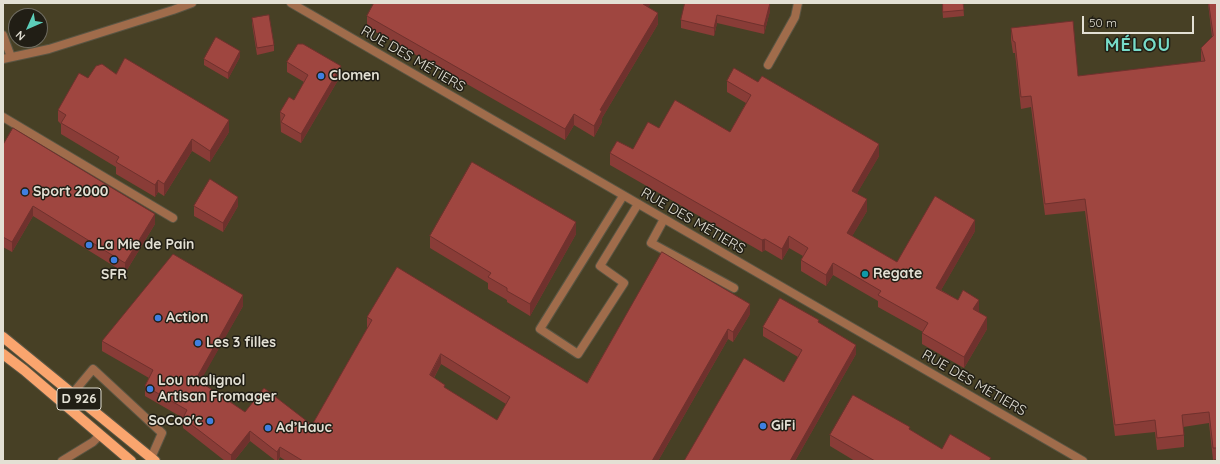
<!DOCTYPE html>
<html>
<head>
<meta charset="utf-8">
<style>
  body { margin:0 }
  #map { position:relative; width:1220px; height:464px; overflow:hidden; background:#3c3723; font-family:Quicksand,sans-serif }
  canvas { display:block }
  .frame { position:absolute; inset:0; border:4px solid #e3e0d4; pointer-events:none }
  .north { position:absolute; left:8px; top:8px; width:40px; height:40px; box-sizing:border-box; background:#211e15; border:1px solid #6f6c61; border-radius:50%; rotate:225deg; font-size:11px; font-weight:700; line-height:16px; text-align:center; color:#e3e0d4 }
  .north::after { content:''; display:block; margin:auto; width:14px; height:18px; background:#5cceba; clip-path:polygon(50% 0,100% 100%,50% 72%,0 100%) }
  .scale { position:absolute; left:1082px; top:16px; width:112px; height:18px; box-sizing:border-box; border:2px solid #e3e0d4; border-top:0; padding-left:5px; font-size:12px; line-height:14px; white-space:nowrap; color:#e3e0d4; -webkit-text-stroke:3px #211e15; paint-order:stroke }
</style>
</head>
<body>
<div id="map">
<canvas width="1220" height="464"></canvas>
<div class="frame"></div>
<div class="north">N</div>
<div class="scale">50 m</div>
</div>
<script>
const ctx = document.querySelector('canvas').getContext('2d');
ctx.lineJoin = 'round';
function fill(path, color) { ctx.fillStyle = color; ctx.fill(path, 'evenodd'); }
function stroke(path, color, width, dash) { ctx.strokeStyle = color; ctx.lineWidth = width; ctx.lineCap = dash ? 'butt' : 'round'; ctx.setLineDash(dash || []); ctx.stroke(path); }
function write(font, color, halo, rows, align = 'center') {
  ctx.font = font + ' Quicksand,sans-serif'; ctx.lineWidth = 3; ctx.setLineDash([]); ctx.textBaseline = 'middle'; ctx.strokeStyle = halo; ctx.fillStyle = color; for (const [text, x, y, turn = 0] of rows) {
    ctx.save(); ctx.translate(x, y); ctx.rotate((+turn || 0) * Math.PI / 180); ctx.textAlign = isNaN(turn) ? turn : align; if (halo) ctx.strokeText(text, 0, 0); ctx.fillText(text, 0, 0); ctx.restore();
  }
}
fill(new Path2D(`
  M3 3H1217V461H3ZM16 16H40V40H16Z`), '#474025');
const service = new Path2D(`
  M3 35 11 57
  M768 65 795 17 798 3
  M3 117 173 218
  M623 196 540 329 578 354 624 283 600 266 638 204
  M664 219 651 243 734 288
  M73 393 93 369 162 433 151 458
  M62 461 93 442 100 435`);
const minor = new Path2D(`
  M291 3 1083 461
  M3 59 49 49 173 10 192 3`);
const primary = new Path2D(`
  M3 337 155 461
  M3 354 24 370 131 461`);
stroke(service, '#5a5543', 10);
stroke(minor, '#5a5543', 10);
stroke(primary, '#5a5543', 12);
stroke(service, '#a06c4b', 8);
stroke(minor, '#a06c4b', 8);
stroke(primary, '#faa56e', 10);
fill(new Path2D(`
  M527 3H651L648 7 658 24 602 118V122L594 137 574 125 565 140 367 27V16Z
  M685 3 770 11 764 34 717 23 714 36 681 28V20Z
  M942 3H963L964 16 943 18Z
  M1208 3H1217V459L1213 460 1209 423 1183 427 1184 435V447L1157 450 1155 432 1115 436 1085 211 1045 215 1031 107 1021 109 1015 53H1013L1011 40V28L1078 76 1201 62V48L1212 37Z
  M252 18 274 45V51L257 55 252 24Z
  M240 57 228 79 204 65V59Z
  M287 62 341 75 301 143 281 132 280 112 294 100 304 82 287 72Z
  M88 78 229 132 210 162 192 151 164 196 158 192 155 197 116 174V167L61 134V124L58 121V110Z
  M727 81 879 156 857 193 867 211 852 236 897 262 975 231 941 290 958 300 979 311 978 312 987 329 964 368 922 344V333L923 332 878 307V301L833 275 826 286 801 271V260L803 256 789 248 782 260 765 250 762 252 610 165V153L633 149 659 128 730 132 746 103 727 92Z
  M3 145 155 224 125 273 33 216 12 252 3 247Z
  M194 206H238L223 232 194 216Z
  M576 234 530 316 507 302V300L488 289V283L430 248V236Z
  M243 306 200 381 245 412 312 425 368 327H367V317L587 383 750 314 733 342 728 339 658 461H286L280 457 278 461H276L250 441 234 461H225L183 428V418L145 396V386L149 378 102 351V341ZM441 364 506 404 497 420 445 388 434 378Z
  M819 323 856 354 795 461H684L784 382 798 357 763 336V327Z
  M910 430 942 449 991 461H855L830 446V435Z`), '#893c37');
fill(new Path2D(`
  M644 3H651L643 15Z
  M770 3V11L764 34V26Z
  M658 13V24L602 118V122L594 137V126L600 110Z
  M717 15V23L714 36V28Z
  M240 51V57L228 79V73Z
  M341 66V75L301 143V134Z
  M574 114V125L565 140V129Z
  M229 120V132L210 162V151Z
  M192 139V151L164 196V184Z
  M879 144V156L852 202V191Z
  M158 180V192L155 197V185Z
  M238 197V206L223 232V223Z
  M867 199V211L847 245V233Z
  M33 206V216L12 252V242Z
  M155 214V224L125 273V263Z
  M975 220V231L936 299V288Z
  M576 222V234L530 316V304Z
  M789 236V248L782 260V249Z
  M765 239V250L762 252V240Z
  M833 263V275L826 286V275Z
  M243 295V306L196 389V379Z
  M979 300V311L973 321V309Z
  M750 304V314L733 342V332Z
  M987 317V329L964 368V357Z
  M728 329V339L658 461H652Z
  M856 345V354L795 461H790Z
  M441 354V364L430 385V375Z
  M250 431V441L234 461H231V455Z
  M280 447V457L277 461V452Z`), '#6f312d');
const building = new Path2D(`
  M374 3H644L643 4 658 13 600 110 602 111 594 126 574 114 565 129 367 16Z
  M685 3H770L764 26 717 15 714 28 681 20Z
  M943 3H963L964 10 943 12Z
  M1209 3H1217V448H1213L1209 412 1182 415 1184 435 1157 438 1155 420 1115 425 1085 199 1045 204 1031 96 1021 97 1015 42 1013 41 1011 28 1073 21 1078 76 1205 61 1201 48 1213 36Z
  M269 15 274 45 257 48 252 18Z
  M216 37 240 51 228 73 204 59Z
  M298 44H303L341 66 301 134 281 122 285 115 280 112 289 97 294 100 308 75 287 62Z
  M125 58 229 120 210 151 192 139 164 184 158 180 155 185 116 162 119 157 61 123 66 115 58 110 79 73 88 78 96 66 102 64 116 74Z
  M734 68 758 82 762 76 879 144 852 191 867 199 847 233 897 262 935 196 975 220 936 288 958 300 963 290 979 300 973 309 987 317 964 357 922 333 928 323 878 295 881 291 833 263 826 275 801 260 808 248 789 236 782 249 765 239 762 240 610 153 617 141 633 149 648 122 659 128 675 100 730 132 751 95 727 81Z
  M13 128 155 214 125 263 33 206 12 242 3 237V145Z
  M472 162 576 222 530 304 507 291V288L488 277 491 273 430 236Z
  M210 179 238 197 223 223 194 206Z
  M662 252 750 304 733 332 728 329 652 461H303L280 447 277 452 250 431 231 455 183 418 187 410 145 386 153 370 102 341 173 254 243 295 196 379 245 412 264 388 312 425 372 320 367 317 397 267 587 383ZM441 354 510 397 497 420 444 387 445 385 430 375Z
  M780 298 819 320 818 322 856 345 790 461H684L744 358 784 382 802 350 763 327Z
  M853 395 910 427 909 429 942 449 950 434 991 458 989 461H875L830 435Z`);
fill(building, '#9f4640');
stroke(building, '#6f312d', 1);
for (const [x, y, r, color] of [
  [321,76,4,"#3f7fe0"],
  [25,192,4,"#3f7fe0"],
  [89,245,4,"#3f7fe0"],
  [114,260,4,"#3f7fe0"],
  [865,274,4,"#0f9aa8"],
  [158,318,4,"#3f7fe0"],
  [198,343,4,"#3f7fe0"],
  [150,389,4,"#3f7fe0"],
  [210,421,4,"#3f7fe0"],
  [763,426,4,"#3f7fe0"],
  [268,428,4,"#3f7fe0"]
]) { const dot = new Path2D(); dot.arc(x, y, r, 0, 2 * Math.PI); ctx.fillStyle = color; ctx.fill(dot); stroke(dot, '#211e15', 1.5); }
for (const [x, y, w] of [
  [79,399,44]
]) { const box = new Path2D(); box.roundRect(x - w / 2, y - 11, w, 22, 3); ctx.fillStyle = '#211e15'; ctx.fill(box); stroke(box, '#e3e0d4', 1); }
write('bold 13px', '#e3e0d4', null, [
  ["D 926",79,399]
]);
write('14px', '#e3e0d4', '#211e15', [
  ["RUE DES MÉTIERS",413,59,30],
  ["RUE DES MÉTIERS",693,221,30],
  ["RUE DES MÉTIERS",974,383,30]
]);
write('bold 14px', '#e3e0d4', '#211e15', [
  ["Clomen",329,76],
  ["Sport 2000",33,192],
  ["La Mie de Pain",97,245],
  ["Regate",873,274],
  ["SFR",114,275,"center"],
  ["Action",166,318],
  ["Les 3 filles",206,343],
  ["Lou malignol",158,381],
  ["Artisan Fromager",158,397],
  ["SoCoo'c",202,421,"right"],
  ["GiFi",771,426],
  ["Ad’Hauc",276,428]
], 'left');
ctx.letterSpacing = '1px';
write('bold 18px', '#77dcc9', '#211e15', [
  ["MÉLOU",1138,46]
]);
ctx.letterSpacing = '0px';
</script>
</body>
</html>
